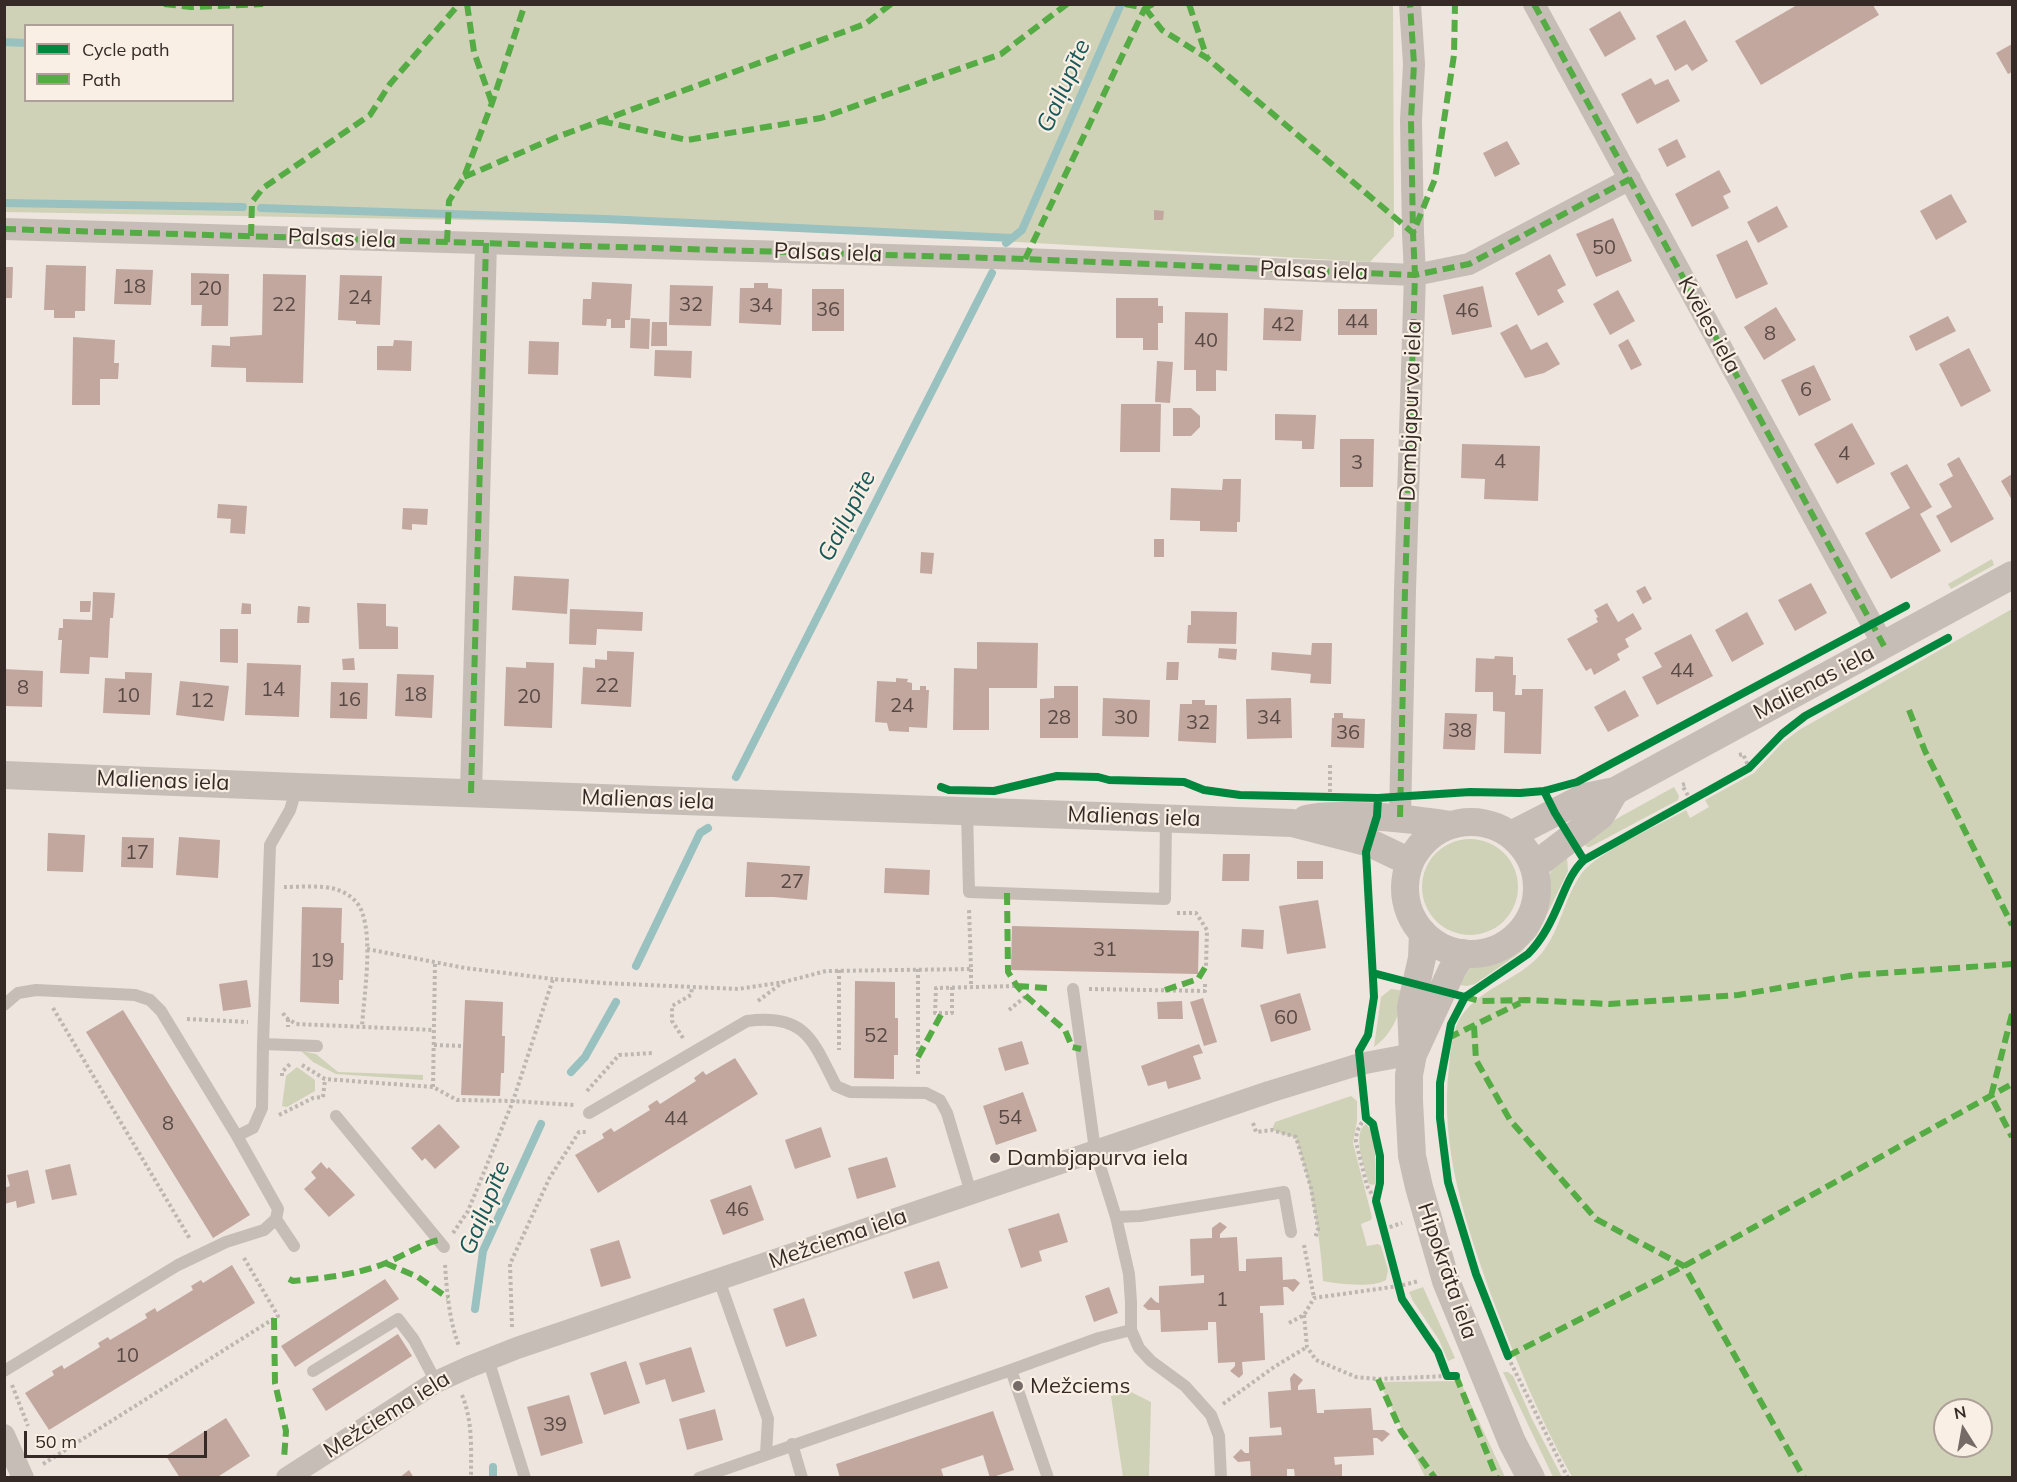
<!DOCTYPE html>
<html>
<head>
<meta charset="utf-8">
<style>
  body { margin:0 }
  #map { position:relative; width:2017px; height:1482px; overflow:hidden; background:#ede5de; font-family:Mulish,sans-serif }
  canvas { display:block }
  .frame { position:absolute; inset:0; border:6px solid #362a26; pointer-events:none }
  .legend { position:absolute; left:24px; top:24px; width:210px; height:78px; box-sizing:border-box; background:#faefe4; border:2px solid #aca098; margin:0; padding:8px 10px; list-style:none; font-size:18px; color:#362a26 }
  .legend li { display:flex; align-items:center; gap:12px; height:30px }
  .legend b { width:30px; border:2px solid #aca098 }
  .north { position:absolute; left:1933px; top:1398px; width:60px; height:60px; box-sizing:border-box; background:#faefe4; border:2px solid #aca098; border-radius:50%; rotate:349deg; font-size:16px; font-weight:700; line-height:24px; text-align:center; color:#362a26 }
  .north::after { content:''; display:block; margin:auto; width:21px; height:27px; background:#766b66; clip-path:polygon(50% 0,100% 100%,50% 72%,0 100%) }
  .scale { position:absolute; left:24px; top:1431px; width:183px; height:27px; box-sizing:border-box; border:3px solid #362a26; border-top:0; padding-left:8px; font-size:18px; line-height:21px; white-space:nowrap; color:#362a26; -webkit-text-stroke:4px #faefe4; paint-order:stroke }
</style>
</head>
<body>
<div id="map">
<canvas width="2017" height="1482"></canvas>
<div class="frame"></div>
<ul class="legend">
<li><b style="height:8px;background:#00873e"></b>Cycle path</li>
<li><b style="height:8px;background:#55ab44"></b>Path</li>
</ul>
<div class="north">N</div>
<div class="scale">50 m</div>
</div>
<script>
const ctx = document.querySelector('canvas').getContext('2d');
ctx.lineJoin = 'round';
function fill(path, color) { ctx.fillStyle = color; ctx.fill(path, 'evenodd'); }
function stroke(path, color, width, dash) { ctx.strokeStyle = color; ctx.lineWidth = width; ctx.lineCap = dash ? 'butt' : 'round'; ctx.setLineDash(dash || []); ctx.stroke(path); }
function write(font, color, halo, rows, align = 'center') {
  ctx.font = font + ' Mulish,sans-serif'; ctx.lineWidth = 4.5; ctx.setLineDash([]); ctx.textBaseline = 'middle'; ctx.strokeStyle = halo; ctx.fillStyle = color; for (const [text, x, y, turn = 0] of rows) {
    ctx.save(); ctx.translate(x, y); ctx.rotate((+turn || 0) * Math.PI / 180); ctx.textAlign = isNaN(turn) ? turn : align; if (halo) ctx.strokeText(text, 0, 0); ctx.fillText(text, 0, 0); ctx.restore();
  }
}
fill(new Path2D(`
  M5 5H1393L1394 236 1370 262 700 224 5 212ZM26 26H232V100H26Z
  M1992 559 1994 565 1951 589 1948 584Z
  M2012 609V1477H1572C1541 1421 1516 1361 1493 1300 1466 1225 1439 1147 1449 1067 1450 1053 1452 1035 1458 1022 1475 989 1518 981 1541 954 1561 930 1564 897 1582 873 1599 851 1660 825 1686 810L1690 818 1709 807 1705 800 1754 773 1782 743 1799 730ZM1945 1410H1981V1446H1945Z
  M1674 787 1679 796 1678 800 1590 847H1587L1580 839Z
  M1422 887a48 48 0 1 1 96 0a48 48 0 1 1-96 0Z
  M1567 857 1568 871 1537 935 1521 952 1475 984 1467 986 1459 985 1470 968 1507 955 1518 947 1529 937 1537 924 1544 907 1548 879 1553 866Z
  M1391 989 1406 991C1398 1014 1395 1032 1374 1047L1381 997Z
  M301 1051 316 1054 338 1072 423 1075V1080L336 1074 313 1062Z
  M297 1067 315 1080V1091L287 1107 282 1106 286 1076Z
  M1351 1096 1357 1101V1121L1353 1143 1372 1217 1371 1220 1361 1224 1367 1246 1378 1244 1381 1246 1388 1270 1386 1280C1373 1288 1338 1284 1323 1281 1320 1232 1311 1184 1296 1138L1272 1130 1275 1122Z
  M1366 1124C1377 1134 1375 1167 1376 1183L1373 1185 1369 1184C1365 1169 1351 1133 1366 1124Z
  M1423 1287 1455 1358 1448 1361 1439 1340 1413 1301 1409 1292Z
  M1503 1372H1508L1513 1376 1532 1419 1562 1477H1553Z
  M1460 1381 1505 1477H1425L1379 1382Z
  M1131 1392 1151 1402 1149 1477H1123L1111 1396Z`), '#cfd2b7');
stroke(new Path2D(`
  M4 42 26 43
  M4 203 243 207
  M261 208 605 219 1012 238
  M1006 243 1022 230 1121 4
  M736 777 992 273
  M636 966 700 833 708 828
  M571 1072 585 1057 616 1002
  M475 1309 483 1251 541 1124
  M493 1478V1467`), '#99c1bf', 8);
fill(new Path2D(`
  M1797 5H1873L1879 15 1761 85 1735 41Z
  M1620 11 1636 39 1605 57 1589 29Z
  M1685 20 1708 61 1692 71 1687 64 1675 71 1656 36Z
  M2012 44V72L2008 74 1996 53Z
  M1651 78 1655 85 1668 79 1680 101 1637 124 1621 94Z
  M1677 139 1686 157 1667 167 1658 149Z
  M1507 141 1520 164 1495 177 1483 153Z
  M1719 170 1731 192 1723 196 1729 208 1692 227 1675 194Z
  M1951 194 1967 222 1936 240 1920 211Z
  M1777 206 1788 227 1758 243 1747 222Z
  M1154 210 1164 211 1163 220H1154Z
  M1613 218 1632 261 1596 277 1576 234Z
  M1747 240 1768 284 1736 299 1716 255Z
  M1550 254 1566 285 1557 290 1564 302 1538 316 1515 273Z
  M46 265 86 266 85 311H75V318H54V310H44Z
  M4 267H13L12 298H4Z
  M116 269 153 270 151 305 114 304Z
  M191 273 229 274 228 326H201L202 305H191Z
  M263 274 306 275 303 383 246 382V368L211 367 212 345 230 346V337L262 335Z
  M340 275 382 276 380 325 356 324V321L338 320Z
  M592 282 632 284 630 320H625V328H611V319H607L606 326 582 325 583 299H591Z
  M754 283H768V288L782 289 781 325 739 323 740 288H754Z
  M670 285 713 286 711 326 669 325Z
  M1483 286 1492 327 1452 335 1443 295Z
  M812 289H844V331H812Z
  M1618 290 1635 321 1610 335 1593 304Z
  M1116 298H1158V306H1163V323H1158V350H1143V338H1116Z
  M1776 307 1796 340 1764 360 1744 327Z
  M1264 308 1303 310 1301 341 1263 340Z
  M1338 309H1377V335H1338Z
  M1185 312 1228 313 1227 371 1216 370V391H1196V370H1184Z
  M1948 316 1956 331 1916 351 1909 336Z
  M631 318 650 319 649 349 630 348Z
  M652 322H667V346H651Z
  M1517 324 1531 350 1547 342 1560 364 1544 373 1525 378 1500 333Z
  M73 337 115 340 114 363H119L118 379H100V405H72Z
  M1628 339 1642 365 1631 370 1618 345Z
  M394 340 412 341 411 371 377 370V346H393Z
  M529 341 559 342 558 375 528 374Z
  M1969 348 1991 391 1961 407 1939 364Z
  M655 350 692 351 691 378 654 376Z
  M1157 361 1173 362 1170 403 1155 402Z
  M1814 365 1831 400 1799 416 1781 380Z
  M1121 404H1161L1160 452H1120Z
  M1173 408H1191L1200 416V427L1191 436H1173Z
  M1275 414 1316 415 1314 449H1302V441L1275 440Z
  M1852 423 1875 464 1837 484 1814 444Z
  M1340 439H1374L1373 487H1340Z
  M1462 444 1540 446 1538 501 1484 499 1485 479 1461 478Z
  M1959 457 1994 519 1951 543 1936 516 1952 507 1939 484 1953 476 1947 464Z
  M1907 464 1932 507 1920 514 1941 551 1891 579 1865 533 1910 508 1890 473Z
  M2012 474V500L2001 481Z
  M1223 479H1241L1240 522H1237V532L1200 531V521L1170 520 1171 488 1222 490Z
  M218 504 247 506 245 534 230 533 231 519 217 518Z
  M403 508 428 509 427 525 412 524V530L402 529Z
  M1154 539H1164V557H1154Z
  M921 552 934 553 932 574 920 573Z
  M514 576 569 579 567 614 512 610Z
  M1811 583 1827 613 1795 631 1778 600Z
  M1645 586 1652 599 1643 604 1636 591Z
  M93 592 115 593 113 618H110L108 658 90 657 89 674 60 673 62 640H58L59 628H63V619L92 620Z
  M80 601H91L90 612H80Z
  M242 603 251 604V614H241Z
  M357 603 386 604V626L398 627V649H359Z
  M1607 603 1618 622 1633 613 1642 629 1625 639 1629 647 1617 654 1620 660 1594 675 1591 668 1586 671 1567 639 1598 622 1596 618 1598 617 1594 610Z
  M298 606 310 607 309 623H297Z
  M570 609 643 612 642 631 597 629 596 645 569 644Z
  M1191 611 1237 612 1236 644 1187 643 1188 625H1191Z
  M1747 612 1764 644 1732 662 1715 630Z
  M220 629H238V663L220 662Z
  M1691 634 1713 676 1657 705 1642 677 1662 667 1654 653Z
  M977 642 1038 643 1037 688H989V730H953L954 668 977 669Z
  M1312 643H1332L1331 684 1310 683 1311 674 1271 670 1272 652 1311 655Z
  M1219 648 1237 649 1236 660 1218 658Z
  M607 651 634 652 631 707 581 704 583 667 595 668V659L607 660Z
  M1495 656 1513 657V675H1516L1515 695H1522V689H1543L1541 754 1504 753 1505 712 1493 711V692H1475L1476 658 1494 659Z
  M354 658 355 670H343L342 659Z
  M526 662 554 663 552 728 504 726 506 667 526 668Z
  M1167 662H1179L1178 680H1166Z
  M247 663 301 665 299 717 245 715Z
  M4 669 43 671 42 707 4 706Z
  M125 672 152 673 150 715 103 713 105 678 125 679Z
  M397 674 434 675 432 718 395 716Z
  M896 678 908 679 907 682 912 683V690H920V686H926V690H929L927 728 909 727V732L889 731 887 723 875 722 877 681 896 682Z
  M180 681 229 686 224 721 176 715Z
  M331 682 368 683 367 719 330 718Z
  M1054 686H1078V738H1040V699L1054 698Z
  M1625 690 1639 716 1608 732 1594 707Z
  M1103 698 1150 700 1149 737 1102 736Z
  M1291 698 1292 738 1247 739 1246 699Z
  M1192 700H1205V705H1217L1216 743 1178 741 1180 704H1192Z
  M1334 713H1343V718L1365 719 1364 748 1331 747 1332 718H1334Z
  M1445 713 1477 714 1475 750 1443 749Z
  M48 833 85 835 83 872 47 871Z
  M122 837 154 838 153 868 121 867Z
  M179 837 220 840 218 878 176 875Z
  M1223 854H1250L1249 881H1222Z
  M1297 861H1323V879H1297Z
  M747 862 810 866 807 900 774 897H745Z
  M885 868 930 870 929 895 884 893Z
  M1318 900 1326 948 1287 954 1279 906Z
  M302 907 342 908 341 943H344L343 980H339V1004L300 1002Z
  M1012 926 1199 931 1198 974 1011 970Z
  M1242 929 1264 930 1263 949 1241 947Z
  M247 980 251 1007 223 1011 219 984Z
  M855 981 895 982V1018H898V1055H894V1079L854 1078Z
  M1300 993 1311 1030 1271 1042 1260 1005Z
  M1203 998 1217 1042 1204 1046 1190 1002Z
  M465 1000 503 1002 502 1036H505L504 1073H501L500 1096 461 1095Z
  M1182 1001 1183 1019H1158L1157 1002Z
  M123 1010 250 1215 213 1238 86 1032Z
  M1022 1041 1029 1064 1005 1071 998 1048Z
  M1199 1044 1203 1053 1193 1056 1201 1079 1168 1089 1166 1081 1148 1086 1141 1066Z
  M735 1058 758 1094 598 1193 575 1155 604 1138 602 1134 611 1128 614 1132 650 1110 648 1106 657 1100 660 1104 696 1081 694 1078 698 1075 703 1071 706 1075Z
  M1023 1092 1037 1131 996 1145 983 1106Z
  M439 1124 460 1147 435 1169 425 1158 422 1161 411 1148Z
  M821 1127 831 1157 795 1169 785 1140Z
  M887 1157 896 1187 857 1199 848 1168Z
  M321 1162 327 1169 329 1167 355 1195 329 1217 304 1189 316 1178 311 1172Z
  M70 1164 77 1195 52 1200 45 1170Z
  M28 1170 35 1203 17 1208 16 1201 4 1204V1188L10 1186 7 1175Z
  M751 1185 764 1220 723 1235 710 1200Z
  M1059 1213 1068 1242 1039 1251 1042 1261 1021 1268 1008 1229Z
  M1220 1222 1227 1227 1220 1234V1238L1237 1237 1239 1271H1246V1259L1282 1257 1283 1280 1295 1279 1300 1283 1293 1292 1287 1287H1283L1284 1305 1260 1306V1313H1263L1265 1360 1242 1362 1243 1374 1239 1378 1230 1371 1235 1366V1362L1218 1363 1216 1322H1208V1330L1161 1332 1160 1310H1148L1143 1306 1151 1297 1156 1302 1159 1303V1286L1204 1283V1275L1191 1276 1190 1239 1212 1238V1228Z
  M619 1240 631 1278 601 1287 590 1249Z
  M939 1261 948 1288 913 1299 904 1272Z
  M232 1265 255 1303 49 1430 25 1393 54 1375 52 1371 62 1365 64 1369 100 1347 98 1343 108 1337 110 1340 147 1318 145 1314 155 1308 157 1312 193 1290 191 1286 201 1280 203 1283Z
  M385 1279 399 1299 295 1367 281 1346Z
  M1109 1287 1118 1313 1094 1322 1085 1296Z
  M804 1298 817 1336 786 1347 773 1309Z
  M398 1334 412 1356 326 1411 312 1389Z
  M691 1347 705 1392 672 1402 665 1379 646 1385 639 1363Z
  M626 1361 640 1403 604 1415 590 1373Z
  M1294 1373 1303 1380 1298 1386V1390L1315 1389 1317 1413H1324V1410L1371 1408 1373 1430H1384L1390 1434 1382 1442 1377 1438H1373L1374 1455 1334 1457 1335 1465 1342 1464V1478H1295L1294 1469H1287V1478H1251L1250 1461 1238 1462 1233 1457 1241 1449 1245 1453H1249V1437L1282 1435 1281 1427 1270 1428 1268 1392 1291 1390 1290 1378Z
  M569 1395 583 1443 541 1456 527 1407Z
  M715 1409 723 1440 687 1450 679 1419Z
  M993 1411 1014 1470 990 1478 983 1455 941 1469 944 1478H922L921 1476 916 1478H840L836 1464Z
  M226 1418 250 1456 216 1478H180L166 1456Z
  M409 1470 414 1478H399Z`), '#c2a79e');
stroke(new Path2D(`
  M1739 755 1743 754 1749 768
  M1685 784 1682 785 1691 801
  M1330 792V763
  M284 887C300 887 320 885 335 889 346 892 358 900 362 912 373 942 364 994 362 1027
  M1177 913H1196L1207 930 1206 966
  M367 949 465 968 553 979
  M918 969V1075
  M971 969V987
  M839 970V1050
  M952 987V1013H935L936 988 1017 986
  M1089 989 1205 991V981
  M758 1001 783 982
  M53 1008 190 1239
  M1009 1010 1026 996
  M283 1013 285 1017 296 1024 434 1030
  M187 1019 248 1022
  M288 1019V1027
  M683 1038 672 1021V1006L691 995 692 987
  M434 1045 463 1046
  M302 1065 325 1079 433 1087 457 1100 513 1101 574 1105
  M282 1076V1072L291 1063
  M433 1087 435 962
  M587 1091 619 1055 653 1053
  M323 1097 325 1079
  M279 1115 313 1098 323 1097
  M1366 1118C1359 1125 1356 1132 1356 1142L1367 1186 1376 1201
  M1253 1123 1256 1132 1272 1130 1296 1137 1311 1188 1318 1229 1315 1238
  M1384 1229 1402 1223
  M453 1233 468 1211 513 1101 553 979 603 983 738 989 784 982 826 971 971 969 969 909
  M1304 1245 1314 1298
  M445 1265C447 1292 449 1320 459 1346
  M1304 1315 1307 1347 1316 1360 1356 1377 1378 1379 1447 1376
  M1289 1323 1304 1315 1314 1298 1399 1286 1419 1281
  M512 1327 510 1264 550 1177 579 1132H587
  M1508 1357 1568 1478
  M12 1385 28 1426
  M462 1395C473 1422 471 1449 471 1478
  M1223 1404 1274 1367 1307 1347
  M43 1464 278 1316 244 1258`), '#beb6b0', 4, [3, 3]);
stroke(new Path2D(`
  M297 787 290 810 270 845 263 1044 317 1046
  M967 812 969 892 1165 899 1166 817
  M1073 989 1095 1150 1116 1217 1129 1274 1131 1302V1330L1139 1348 1151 1361 1185 1386 1211 1415 1219 1436 1221 1478
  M4 1005 18 993 36 990 135 995 150 1000 161 1011 237 1136 278 1209 276 1219 264 1230 226 1242 178 1265 4 1371
  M589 1113 747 1021C806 1013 813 1041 836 1086L850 1092 926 1093 940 1100 947 1113 971 1193
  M336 1116 444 1247
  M237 1136 253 1128 262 1108 263 1044
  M1116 1217 1140 1216 1284 1192 1291 1232
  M276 1219 294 1246
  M719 1280 768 1419 766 1454
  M488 1359 525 1478
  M1011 1370 1099 1338 1131 1330
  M313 1371 398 1319 414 1340 436 1382
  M792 1444 802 1478
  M699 1478 1011 1370 1048 1478`), '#c6bdb7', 12);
stroke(new Path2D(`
  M1534 4 1884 646
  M4 229 1025 259 1415 275 1469 264 1630 179
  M471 793 486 243
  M1400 817 1405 590 1415 275 1413 233 1411 120 1414 64 1410 4
  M4 1435 23 1478
  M287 1478 436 1382 469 1367 517 1348 1269 1092 1360 1064 1413 1054`), '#c6bdb7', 22);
stroke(new Path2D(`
  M4 775 297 787 1292 823 1370 843 1410 862
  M1306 819C1322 815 1336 816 1353 816 1386 816 1418 820 1451 825
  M1405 888a66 66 0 1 1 132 0a66 66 0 1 1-132 0Z
  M1511 835 1585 797 1615 791 2012 575
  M1534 866 1601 815 1615 791
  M1423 933 1422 958 1411 1007 1413 1054 1409 1075V1101L1412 1156 1419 1187 1446 1281 1512 1442 1531 1478
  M1414 1052 1452 970 1463 953`), '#c6bdb7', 28);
stroke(new Path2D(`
  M164 4 191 7 263 4
  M467 4 474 52 492 103
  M1125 4 1145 8 1153 4
  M1189 4 1207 58
  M1534 4 1884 646
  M1145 8 1162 30 1207 58 1413 233 1435 179 1454 55 1455 4
  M601 121 687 140 821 118 1001 54 1067 4
  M464 177 557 137 865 24 891 4
  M4 229 1025 259 1415 275 1469 264 1630 179
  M251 236 252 202 263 188 370 115 390 84 459 4
  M447 242 449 201 464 177 492 103 525 4
  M1025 259 1145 8
  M1909 710 1925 751 2012 925
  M471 793 486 243
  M1400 817 1405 590 1415 275 1413 233 1411 120 1414 64 1410 4
  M1007 893 1008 972 1017 986 1026 996 1065 1030 1072 1047 1081 1049
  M1017 986 1047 988
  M1165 990 1198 979 1206 966
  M1465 997 1480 1001 1526 1000 1609 1004 1738 995 1855 975 2012 964
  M2012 1014 1991 1096 2012 1137
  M1474 1026 1476 1060 1510 1120 1596 1219 1684 1266 1804 1478
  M1448 1038 1520 1003
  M918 1057 942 1013
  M385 1263 418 1277 448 1298
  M289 1279 293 1281C324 1278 356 1275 386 1263 403 1256 419 1245 438 1240
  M274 1318 275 1383 286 1431 284 1459
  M1508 1356 1684 1266 2012 1084
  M1456 1376 1497 1478
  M1378 1379 1401 1431 1435 1478`), '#55ab44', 6, [12, 6]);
stroke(new Path2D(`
  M941 787 949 790 994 791 1057 776 1098 777 1109 780 1184 782 1204 790 1240 795 1378 798 1470 792 1520 793 1544 791 1577 782 1906 606
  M1544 791 1555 813 1584 860
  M1378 798 1377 816 1366 852 1374 997 1368 1035 1359 1051 1366 1118 1373 1124 1380 1156V1183L1376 1201 1402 1299 1438 1352 1447 1376H1456
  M1373 973 1465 997
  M1508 1356 1476 1274 1448 1182 1440 1118V1083L1451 1024 1465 997 1528 954C1543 939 1552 920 1560 901 1567 885 1572 871 1584 860L1749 768 1782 734 1805 716 1948 638`), '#00873e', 8);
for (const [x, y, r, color] of [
  [995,1158,6,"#766b66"],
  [1018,1386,6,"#766b66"]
]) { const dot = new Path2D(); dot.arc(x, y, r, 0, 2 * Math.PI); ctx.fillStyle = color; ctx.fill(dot); stroke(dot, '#faefe4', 2); }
write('20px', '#594944', null, [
  ["50",1604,248],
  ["18",134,287],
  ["20",210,289],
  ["24",360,298],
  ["22",284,305],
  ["32",691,305],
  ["34",761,306],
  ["36",828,310],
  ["46",1467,311],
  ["44",1357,322],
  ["42",1283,325],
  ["8",1770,334],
  ["40",1206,341],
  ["6",1806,390],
  ["4",1844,454],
  ["4",1500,462],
  ["3",1357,463],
  ["44",1682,671],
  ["22",607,686],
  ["8",23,688],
  ["14",273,690],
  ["18",415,695],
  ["10",128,696],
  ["20",529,697],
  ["16",349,700],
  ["12",202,701],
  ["24",902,706],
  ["28",1059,718],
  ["30",1126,718],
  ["34",1269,718],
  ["32",1198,723],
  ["38",1460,731],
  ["36",1348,733],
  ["17",137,853],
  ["27",792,882],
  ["31",1105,950],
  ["19",322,961],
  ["60",1286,1018],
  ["52",876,1036],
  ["54",1010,1118],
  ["44",676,1119],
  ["8",168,1124],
  ["46",737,1210],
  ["1",1222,1300],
  ["10",127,1356],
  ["39",555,1425]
]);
write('22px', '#362a26', '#faefe4', [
  ["Palsas iela",342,239,2],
  ["Palsas iela",828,253,2],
  ["Palsas iela",1314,271,2],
  ["Kvēles iela",1709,325,61],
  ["Dambjapurva iela",1411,411,-88],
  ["Malienas iela",1814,683,-28],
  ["Malienas iela",163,781,2],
  ["Malienas iela",648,800,2],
  ["Malienas iela",1134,817,2],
  ["Mežciema iela",838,1239,-19],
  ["Hipokrāta iela",1447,1271,71],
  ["Mežciema iela",387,1415,-32]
]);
write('22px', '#362a26', '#faefe4', [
  ["Dambjapurva iela",1007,1158],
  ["Mežciems",1030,1386]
], 'left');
write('italic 24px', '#19595a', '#faefe4', [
  ["Gaiļupīte",1064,86,-66],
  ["Gaiļupīte",847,516,-63],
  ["Gaiļupīte",485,1208,-68]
]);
</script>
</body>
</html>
